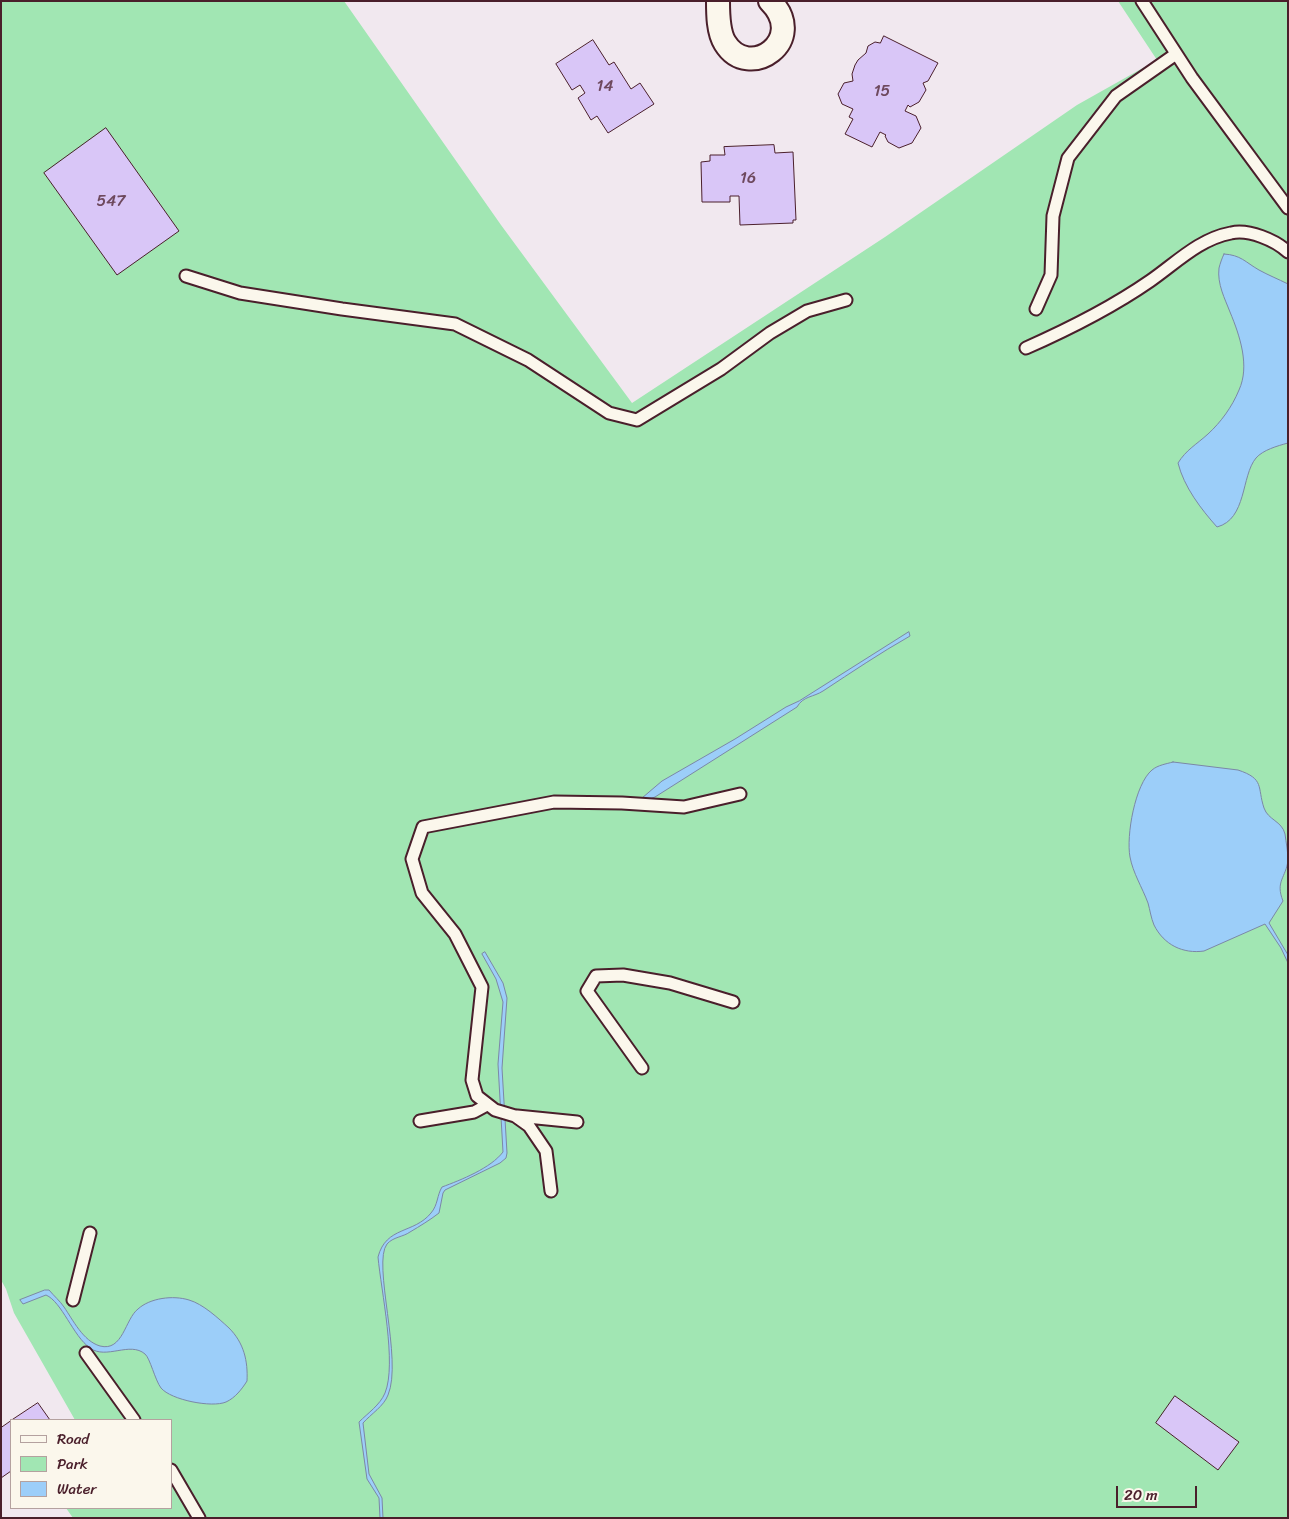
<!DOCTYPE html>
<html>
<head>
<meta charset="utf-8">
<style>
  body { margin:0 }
  #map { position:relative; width:1289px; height:1519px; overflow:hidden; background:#f1e8ef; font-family:Sriracha,sans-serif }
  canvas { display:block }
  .frame { position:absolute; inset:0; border:2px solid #4a1f2b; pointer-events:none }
  .legend { position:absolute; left:10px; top:1419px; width:162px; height:90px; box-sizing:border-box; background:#fbf7ec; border:1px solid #b4a19f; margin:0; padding:6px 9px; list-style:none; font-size:15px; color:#4a1f2b }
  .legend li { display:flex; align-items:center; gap:10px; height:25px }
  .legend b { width:25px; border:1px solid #b4a19f }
  .scale { position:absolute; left:1116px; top:1486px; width:81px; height:22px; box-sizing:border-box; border:2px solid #4a1f2b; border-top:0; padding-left:6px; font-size:15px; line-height:18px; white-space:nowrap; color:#4a1f2b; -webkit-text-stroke:4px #fbf7ec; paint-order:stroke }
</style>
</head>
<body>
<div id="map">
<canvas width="1289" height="1519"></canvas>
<div class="frame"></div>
<ul class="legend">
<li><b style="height:6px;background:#fbf7ec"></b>Road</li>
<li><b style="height:14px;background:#a1e6b3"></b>Park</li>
<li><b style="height:14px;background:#9ccef9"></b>Water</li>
</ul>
<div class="scale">20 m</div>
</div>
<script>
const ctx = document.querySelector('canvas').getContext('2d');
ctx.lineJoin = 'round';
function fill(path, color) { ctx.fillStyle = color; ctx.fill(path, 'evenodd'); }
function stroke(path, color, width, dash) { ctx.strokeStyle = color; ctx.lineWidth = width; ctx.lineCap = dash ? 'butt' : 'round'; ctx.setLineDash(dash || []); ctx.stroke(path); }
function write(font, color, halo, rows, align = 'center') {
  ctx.font = font + ' Sriracha,sans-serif'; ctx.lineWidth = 5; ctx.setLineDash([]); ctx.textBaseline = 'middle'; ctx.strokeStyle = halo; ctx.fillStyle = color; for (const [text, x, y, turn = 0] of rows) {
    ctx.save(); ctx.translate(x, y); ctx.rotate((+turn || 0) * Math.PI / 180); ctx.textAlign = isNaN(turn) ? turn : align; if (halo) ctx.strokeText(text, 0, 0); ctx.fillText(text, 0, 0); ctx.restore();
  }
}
fill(new Path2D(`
  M1 1H344L501 225 632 403 885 237 1077 105 1157 60 1118 1H1288V1518H73L66 1508H171V1420H75L14 1313 6 1289 1 1280Z`), '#a1e6b3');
const water = new Path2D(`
  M1224 254C1241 255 1245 262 1259 270 1268 275 1278 279 1288 284V443C1277 446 1263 450 1256 458 1241 476 1247 519 1217 527 1201 509 1184 487 1178 463 1186 450 1197 444 1208 434 1221 422 1232 407 1239 390 1250 366 1240 336 1230 312 1225 299 1217 284 1219 268 1220 264 1222 258 1224 254Z
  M909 632 910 636C880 653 852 672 823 691 814 697 803 696 797 707L655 797 647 800 642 798 662 781 735 739 786 707 799 701Z
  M1173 762 1238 770C1265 779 1257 787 1264 808 1268 820 1282 821 1285 834 1286 842 1288 852 1288 860 1286 878 1275 881 1283 901L1269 923 1288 955V963L1281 948 1265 924 1204 951C1183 954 1164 945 1154 925 1151 918 1150 910 1148 903 1142 887 1133 873 1130 857 1126 836 1135 784 1152 770 1158 765 1166 764 1173 762Z
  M485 952 503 983 507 998 502 1068 507 1153 506 1158 500 1163 445 1190 443 1193 439 1213C430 1220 420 1226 410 1232 403 1237 393 1237 387 1244 372 1263 403 1360 388 1395 384 1406 371 1414 363 1423L369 1474 382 1498 383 1518H380L379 1498 367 1479 359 1422C368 1413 380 1405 385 1393 397 1364 381 1290 378 1257 386 1226 414 1234 431 1213 438 1205 437 1195 442 1187 461 1180 491 1168 503 1152L498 1064 503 1002 496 979 482 954Z
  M45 1290H49C54 1296 60 1301 64 1307 73 1320 83 1341 100 1346 123 1352 125 1319 138 1309 150 1298 173 1295 189 1300 203 1304 218 1318 229 1328 244 1343 248 1361 247 1381 242 1389 235 1398 226 1402 212 1408 171 1400 161 1388 155 1380 150 1358 145 1354 130 1341 106 1360 90 1348 73 1336 62 1302 46 1295L23 1304 20 1300Z`);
fill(water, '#9ccef9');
stroke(water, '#7b88a7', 1);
const building = new Path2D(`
  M884 36 938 63 928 81 923 83 926 90 919 102 910 107 908 105 905 111 916 116 921 128 912 143 899 148 888 142 885 136 886 135 880 132 872 147 845 134 853 119 849 117 853 109 842 104 838 94 844 83 853 81 852 74 855 65 858 60 866 53 868 46 875 42 880 43Z
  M593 40 609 65 614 62 631 89 640 83 654 104 608 133 597 116 591 120 578 98 585 93 580 85 572 90 556 64Z
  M106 128 179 231 117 275 44 173Z
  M774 145 775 153 793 152 796 220H793V223L740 225 739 196H730V202H702L701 162 710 161V155H725L724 147Z
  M1175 1396 1239 1442 1218 1470 1156 1423Z
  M38 1403 50 1420H12Z
  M11 1421V1471L1 1478V1428Z`);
fill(building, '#d9c6f7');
stroke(building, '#4a1f2b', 1);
const lane = new Path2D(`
  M1142 1 1192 78 1288 208
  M186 276 240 293 342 309 455 324 528 360 609 413 637 420 721 369 770 333 807 311 846 300
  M1036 309 1051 275 1053 216 1068 158 1116 96 1176 54
  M1026 348C1069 329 1111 308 1150 281 1176 263 1199 239 1231 233 1249 229 1275 240 1288 252
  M642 1068 587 991 596 976 623 975 670 983 733 1002
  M517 1116 577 1122
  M420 1121 474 1112 487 1105
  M551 1191 546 1151 529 1126 515 1116 495 1110 477 1096 472 1080 482 987 455 934 422 893 412 859 423 827 554 802 622 803 684 807 740 794
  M73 1300 90 1233
  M86 1353 134 1420
  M171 1470 199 1518`);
const street = new Path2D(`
  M718 1C718 14 718 32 725 43 749 82 809 40 770 1`);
stroke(lane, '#4a1f2b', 15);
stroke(street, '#4a1f2b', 26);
stroke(lane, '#fbf7ec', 11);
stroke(street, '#fbf7ec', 22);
write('16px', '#6e495e', null, [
  ["14",605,87],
  ["15",882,92],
  ["16",748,179],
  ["547",111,202]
]);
</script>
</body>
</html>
